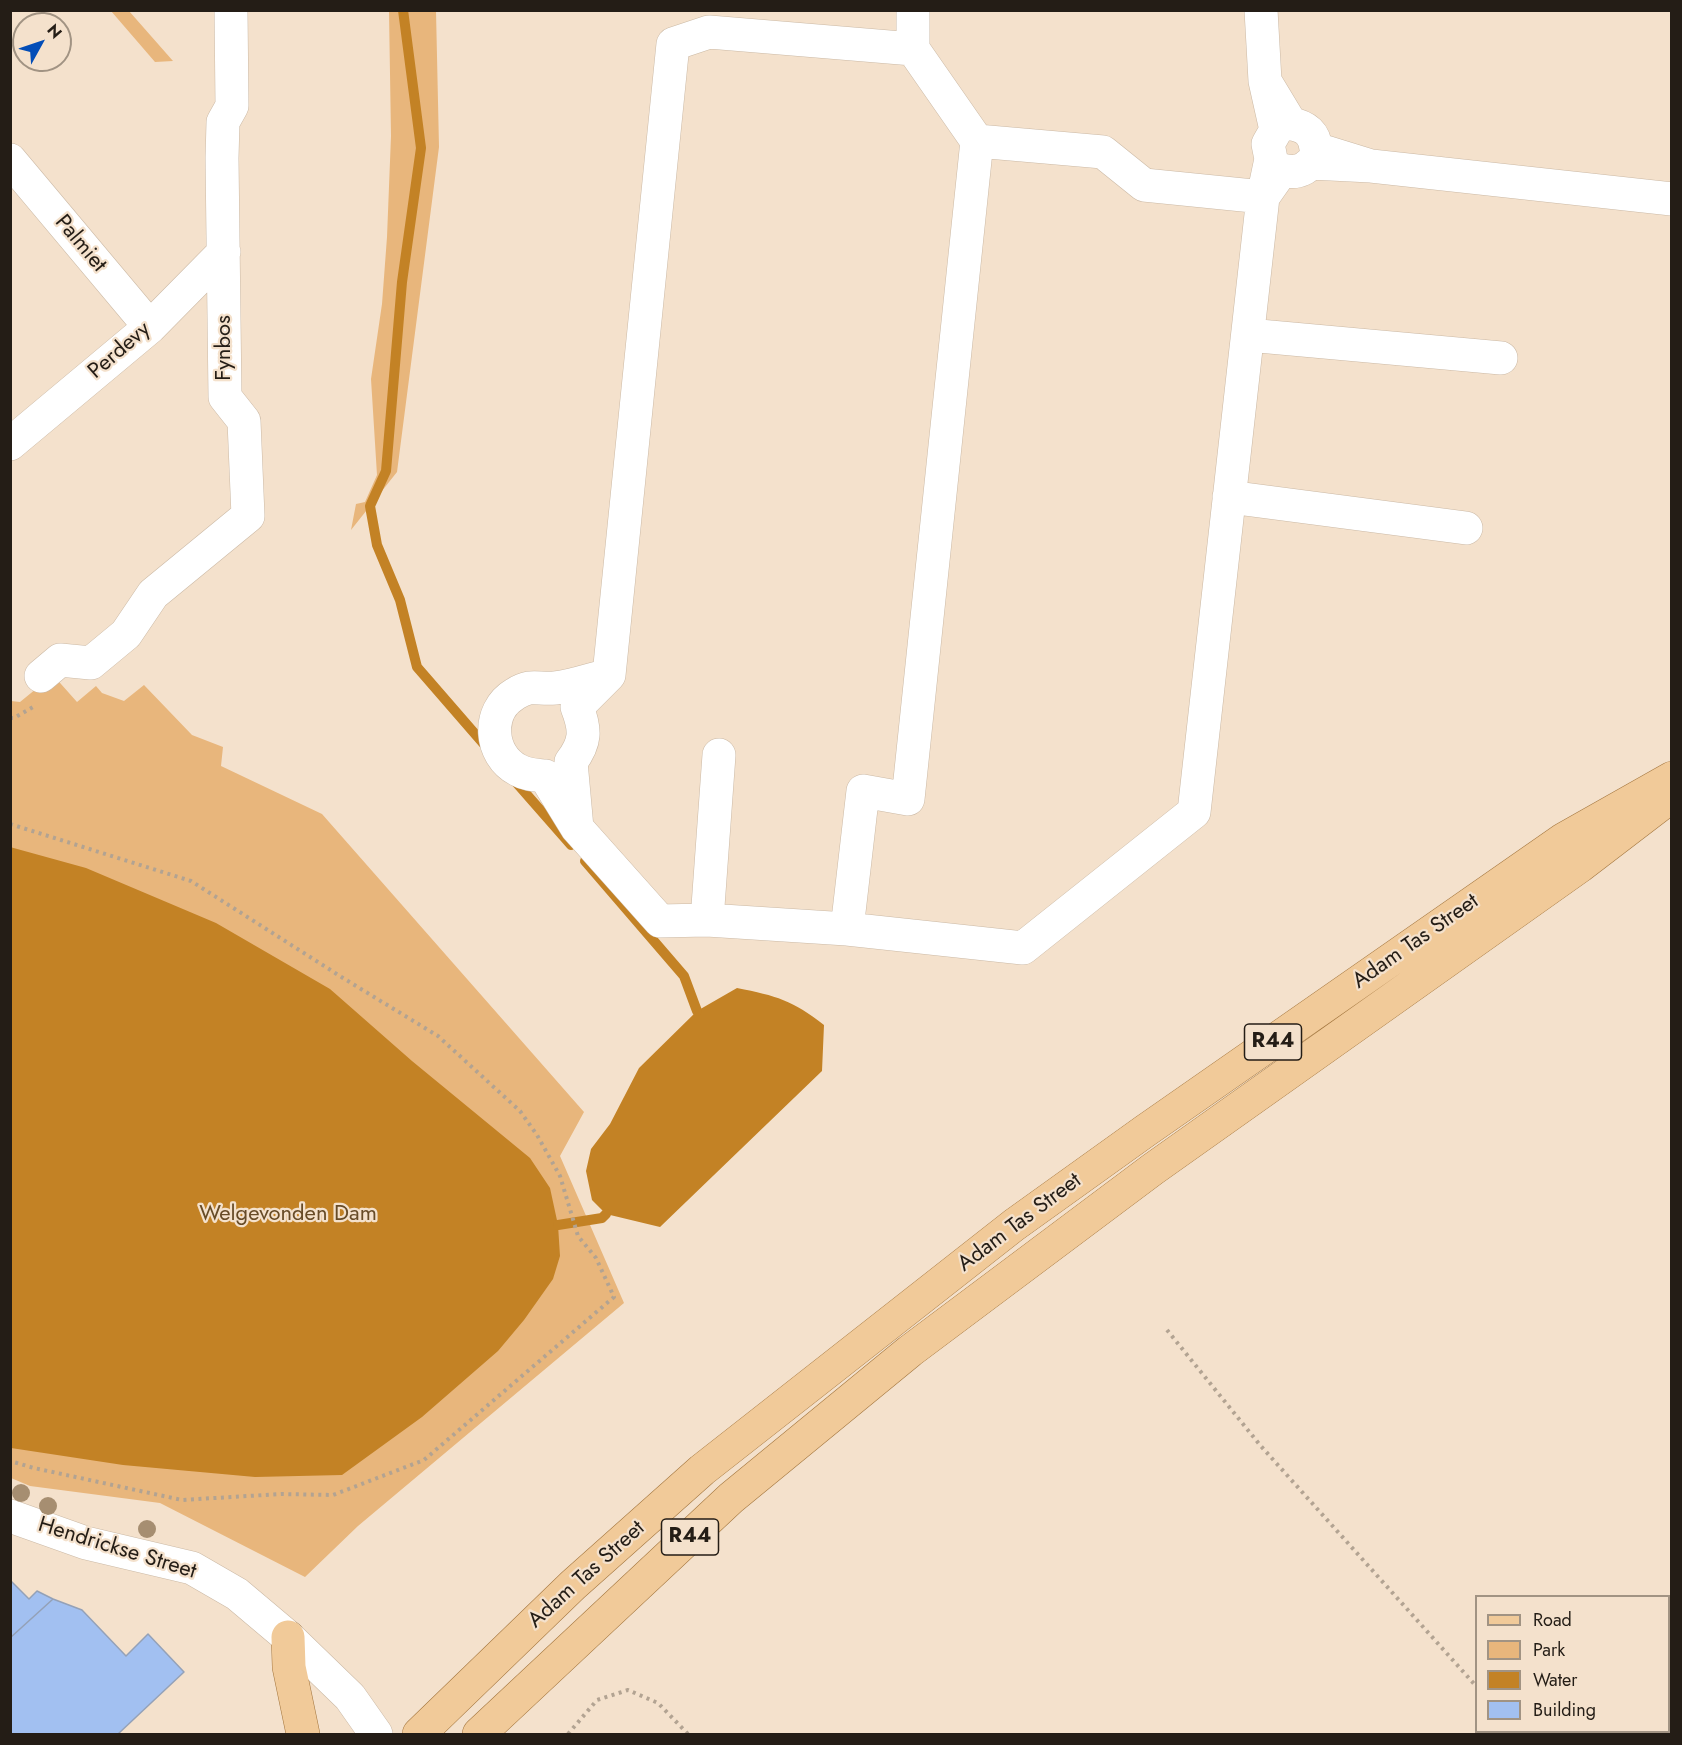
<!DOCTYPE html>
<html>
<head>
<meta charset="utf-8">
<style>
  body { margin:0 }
  #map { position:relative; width:1682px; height:1745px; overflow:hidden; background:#f4e1cc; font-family:Jost,sans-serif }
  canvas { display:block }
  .frame { position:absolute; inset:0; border:12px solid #241d16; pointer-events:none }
  .legend { position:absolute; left:1475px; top:1595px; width:195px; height:138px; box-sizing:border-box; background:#f4e1cc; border:2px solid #a19383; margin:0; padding:8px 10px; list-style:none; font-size:18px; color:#241d16 }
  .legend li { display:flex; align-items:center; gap:12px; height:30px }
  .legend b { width:30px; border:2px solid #a19383 }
  .north { position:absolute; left:12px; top:12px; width:60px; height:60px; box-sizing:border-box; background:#f4e1cc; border:2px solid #a19383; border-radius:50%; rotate:50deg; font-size:16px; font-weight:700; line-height:24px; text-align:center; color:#241d16 }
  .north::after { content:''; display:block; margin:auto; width:21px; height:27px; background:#034db7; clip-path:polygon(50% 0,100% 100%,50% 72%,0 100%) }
</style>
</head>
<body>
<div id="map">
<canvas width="1682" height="1745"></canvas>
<div class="frame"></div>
<ul class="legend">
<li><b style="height:8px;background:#f1ca99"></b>Road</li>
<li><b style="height:16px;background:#e8b67c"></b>Park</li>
<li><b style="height:16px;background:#c38225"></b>Water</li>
<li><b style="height:16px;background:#a2c0f1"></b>Building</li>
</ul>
<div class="north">N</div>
</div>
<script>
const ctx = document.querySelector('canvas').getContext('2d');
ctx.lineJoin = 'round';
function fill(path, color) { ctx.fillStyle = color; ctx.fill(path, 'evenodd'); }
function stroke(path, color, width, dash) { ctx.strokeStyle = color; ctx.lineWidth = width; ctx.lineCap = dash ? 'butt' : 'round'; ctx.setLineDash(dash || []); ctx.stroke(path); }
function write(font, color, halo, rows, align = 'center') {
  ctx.font = font + ' Jost,sans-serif'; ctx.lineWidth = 4.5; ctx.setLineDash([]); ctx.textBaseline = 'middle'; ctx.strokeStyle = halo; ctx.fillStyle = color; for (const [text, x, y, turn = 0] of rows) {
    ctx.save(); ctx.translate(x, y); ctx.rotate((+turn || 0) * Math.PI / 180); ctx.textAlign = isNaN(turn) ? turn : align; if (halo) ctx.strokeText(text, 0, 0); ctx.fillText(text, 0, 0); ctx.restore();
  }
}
fill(new Path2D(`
  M111 11H129L173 61 155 62Z
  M389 11H436L439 147 397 472 351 530 356 504 365 502 377 475 371 379 382 304 387 237 391 136Z
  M53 675 77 702 96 686 102 693 124 701 144 685 192 735 223 747 221 766 322 814 584 1112 560 1156 624 1303 358 1526 305 1577 160 1503 30 1486 11 1478V701L20 702Z`), '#e8b67c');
fill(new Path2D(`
  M10 847 86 868 216 923 330 989 412 1061 530 1158 550 1188 558 1225 560 1256 553 1279 524 1320 498 1351 422 1417 342 1475 255 1477 123 1465 11 1448Z
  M737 988C777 996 792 1000 824 1025L822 1071 660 1227 606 1214 592 1200 586 1171 591 1149 610 1124 639 1068 697 1011Z`), '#c38225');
stroke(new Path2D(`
  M403 10 421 148 402 282 386 471 370 506 377 545 400 600 417 667 489 750
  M514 780 571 845
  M585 861 684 976 697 1011
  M558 1225 602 1218 606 1214`), '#c38225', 10);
const building = new Path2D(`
  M10 1580 29 1599 37 1591 53 1599 10 1638Z
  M53 1599 82 1610 126 1656 148 1634 184 1672 118 1734H10V1638Z`);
fill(building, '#a2c0f1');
stroke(building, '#94a1b7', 1.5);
const street = new Path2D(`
  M1261 10 1265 81
  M913 49V10
  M1265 81 1291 124C1306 126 1315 134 1316 149L1371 166 1311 163C1302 172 1294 173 1282 170L1263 197 1271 159 1268 144 1276 130Z
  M977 141 1103 152 1144 185 1263 197 1194 812 1023 948 847 929 863 791 908 799Z
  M10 160 150 327
  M1371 166 1672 199
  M1248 335 1501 358
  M10 444 150 327 224 252
  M1229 497 1466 528
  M609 675 673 44 709 32 913 49 977 141
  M41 676 60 660 91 663 126 634 153 594 248 516 244 421 225 397 222 158 223 122 232 106 231 10
  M719 755 707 920 847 929
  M577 828 571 762C586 742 586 730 577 707L609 675C591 679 573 686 555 688 538 690 532 683 515 694 486 711 489 755 518 770 527 775 535 775 545 776L577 828 660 921 707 920
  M10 1516 86 1543 192 1568 237 1594 288 1637 350 1697 376 1734`);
const primary = new Path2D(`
  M288 1637 289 1667 303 1734
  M419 1734 573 1585 702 1470 1014 1225 1145 1131 1564 839 1672 778
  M479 1734 731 1498 910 1351 1153 1169 1580 866 1661 804`);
stroke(street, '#cbb9a5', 34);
stroke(primary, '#a3763f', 34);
stroke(new Path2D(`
  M10 718H14L33 707
  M10 824 191 881 343 978 438 1036 520 1111 537 1135 560 1176 578 1236 596 1258 614 1297 424 1460 333 1495 281 1494 182 1500 34 1468 10 1461
  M1167 1330 1260 1445 1476 1686
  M1517 1732 1520 1734
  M568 1734 597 1700 628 1690 658 1703 688 1734`), '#b2a392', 4, [3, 4.5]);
stroke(street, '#fff', 33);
stroke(primary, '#f1ca99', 33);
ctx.fillStyle = '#a68e71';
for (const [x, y] of [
  [21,1493],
  [48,1506],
  [147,1529]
]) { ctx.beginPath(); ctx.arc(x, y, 9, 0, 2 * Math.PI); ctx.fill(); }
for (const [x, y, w] of [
  [1273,1042,57],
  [690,1537,57]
]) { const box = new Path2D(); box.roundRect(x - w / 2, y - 18, w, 36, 4.5); ctx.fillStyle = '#f4e1cc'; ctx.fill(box); stroke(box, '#241d16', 1.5); }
write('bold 21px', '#241d16', null, [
  ["R44",1273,1042],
  ["R44",690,1537]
]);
write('22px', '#241d16', '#f4e1cc', [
  ["Palmiet",80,244,50],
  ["Fynbos",225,348,-90],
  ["Perdevy",120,351,-41],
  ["Adam Tas Street",1416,942,-35],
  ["Adam Tas Street",1020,1223,-37],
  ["Hendrickse Street",117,1549,17],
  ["Adam Tas Street",587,1575,-42]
]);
write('22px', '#674b27', '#f4e1cc', [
  ["Welgevonden Dam",288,1215]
]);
</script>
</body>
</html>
